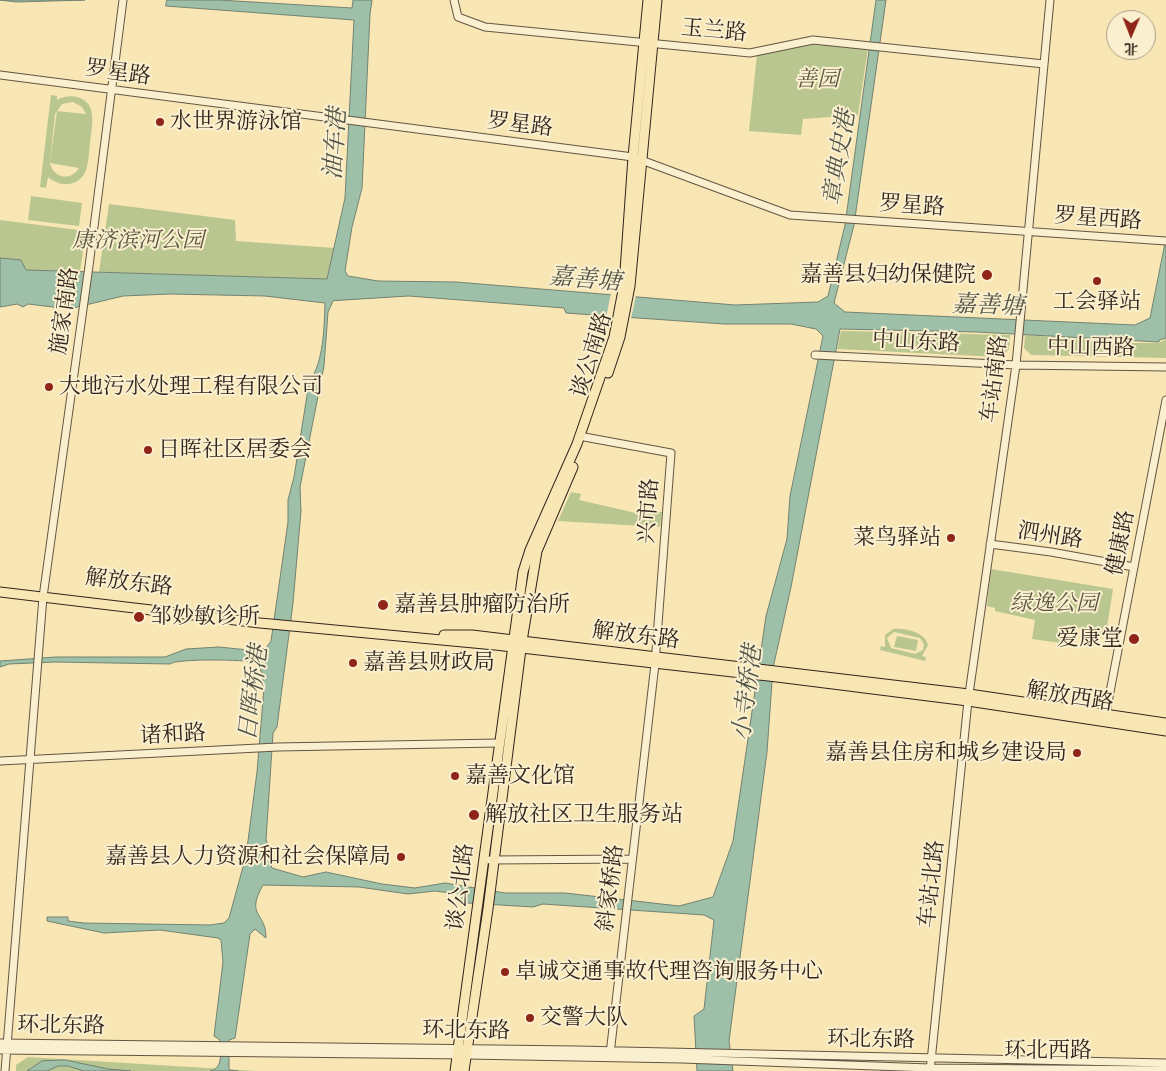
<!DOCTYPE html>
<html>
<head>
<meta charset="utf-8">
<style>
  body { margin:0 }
  #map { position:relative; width:1166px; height:1071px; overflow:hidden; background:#f8e6b4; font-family:"EB Garamond","Noto Serif SC",serif }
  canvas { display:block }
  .north { position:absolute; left:1106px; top:10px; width:50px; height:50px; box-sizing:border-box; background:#faefce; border:1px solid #aa9e88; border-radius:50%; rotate:181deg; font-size:14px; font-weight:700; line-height:20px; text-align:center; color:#31251e }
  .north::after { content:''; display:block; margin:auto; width:18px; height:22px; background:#8f2418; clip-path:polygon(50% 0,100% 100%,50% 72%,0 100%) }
</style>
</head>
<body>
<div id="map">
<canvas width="1166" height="1071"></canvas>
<div class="north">北</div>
</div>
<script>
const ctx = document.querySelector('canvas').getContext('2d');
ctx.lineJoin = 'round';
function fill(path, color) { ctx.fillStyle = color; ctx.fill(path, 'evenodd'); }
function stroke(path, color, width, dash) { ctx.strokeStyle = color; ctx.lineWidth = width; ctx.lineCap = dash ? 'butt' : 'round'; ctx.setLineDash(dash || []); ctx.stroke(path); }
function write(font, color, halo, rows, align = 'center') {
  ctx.font = font + ' "EB Garamond","Noto Serif SC",serif'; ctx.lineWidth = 4; ctx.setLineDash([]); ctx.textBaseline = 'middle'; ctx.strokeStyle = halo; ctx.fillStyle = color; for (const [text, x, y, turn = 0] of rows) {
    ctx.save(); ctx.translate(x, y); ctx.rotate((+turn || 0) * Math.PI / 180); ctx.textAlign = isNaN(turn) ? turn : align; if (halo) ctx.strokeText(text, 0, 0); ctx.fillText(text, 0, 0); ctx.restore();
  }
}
fill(new Path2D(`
  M813 42 868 48 858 115 803 119 801 135 749 131 757 54Z
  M51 95 57 96V100C71 92 91 97 92 115 93 124 91 134 90 142 89 151 89 161 86 170 80 187 60 188 48 177L46 188 40 187ZM73 102 82 107 86 114 57 111 50 162 55 114 62 104ZM50 164V163L79 168C71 181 55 179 50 164Z
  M31 196 82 203 79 226 28 220Z
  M109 204 235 220 236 241 334 248 327 279 99 272Z
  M0 220 86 231 80 271 26 270 21 260 0 258Z
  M841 331H846L1010 335 1009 349 1003 356 999 357 837 349Z
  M1025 335 1132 343H1159L1166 339V358L1031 355 1024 348Z
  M571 492 581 494 579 500 636 513 637 510 662 512 660 527 558 521Z
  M991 569 1113 589 1106 634 1067 625 1061 643 1032 639 1035 620 995 611V608L987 606Z
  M893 629C905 628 925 632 928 645L922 656 926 657 925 661 880 650 881 646 885 647V635ZM894 632 920 638 924 644 923 650 915 654 891 648 887 638Z
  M897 636 918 640 916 651 894 647Z
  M28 1057 256 1071H16V1065Z`), '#bac68f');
const water = new Path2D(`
  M0 0H85L17 2Z
  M167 0H219L352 8 353 0H372L370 14 362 188 352 227 345 271 348 276 378 281 456 282 735 305 818 302 828 296 845 225 876 0H886L854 225 834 303 845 312 1135 325 1150 318 1166 238V338L1159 340V342L977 332 840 329 791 587 773 668 767 752 729 1041 733 1071H697L694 1016 704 1009 714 920 704 915 543 904 533 907 468 903 451 893 435 891 408 894 359 887 263 885C245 917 266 911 266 938L255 929 250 934 235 1038 229 1040V1070L238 1071H210C224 1068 220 1052 220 1040L214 1036 223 962 221 940 218 938 160 930 104 933 47 921V917H68V921L84 923 210 925 224 923 229 918 246 856 257 772 264 688 262 673 256 662C244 660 178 658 170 664L55 662 9 664 0 667V661L56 657H165L186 649 219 647 258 651 266 648 271 641 288 522V500L294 477 309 383C324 360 324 330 325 303L265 296 170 294 123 296 69 309 28 304 23 307 17 304 0 307V258L21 260 26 270 327 279 345 198 354 20 166 6ZM409 296 564 308 566 313 724 324H791L816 329 823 336 790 496 787 539 766 616 733 841 713 897 679 906 565 893H505L445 883 415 888 382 884 326 872 303 877 272 868C268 859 272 848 266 840L273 733 277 727 293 603 301 511 300 487 324 366 328 312 333 301Z
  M65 1060 108 1069 131 1071H84L68 1066H58L47 1071H27L42 1061Z`);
fill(water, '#9ec0a9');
stroke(water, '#728271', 1);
fill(new Path2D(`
  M611 293 636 295 631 319 606 318Z`), '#f8e6b4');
const minor = new Path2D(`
  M454 0 458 17 485 27 750 53 813 40 1044 64
  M0 75 633 157 790 215 1166 241
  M815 355 1016 365 1166 367
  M579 436 671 453 655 664 610 1054
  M990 544 1051 552 1134 567
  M1105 718 1166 400
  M0 761 278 747 498 743
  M490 860 632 859
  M0 1043 577 1050 1166 1063
  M0 1050 467 1055 682 1059 930 1068 1166 1070
  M5 1071 43 597 89 266 123 0
  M930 1071 968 701 1016 365 1050 0`);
const major = new Path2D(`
  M608 373 620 337 630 286 657 0
  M0 592 260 623 495 645 777 677 968 701 1166 731
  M444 635H472L522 641 969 694 1166 723
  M455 1071 523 572 530 550 577 444 614 337 624 285 633 157 648 0
  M464 1071 488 909 522 641 537 551 573 467`);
stroke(minor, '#635544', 9);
stroke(major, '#31251e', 11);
stroke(minor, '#faefce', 7);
stroke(major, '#f8e6b4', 9);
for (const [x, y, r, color] of [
  [160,122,5,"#8f2418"],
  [987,275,6,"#8f2418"],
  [1097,281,5,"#8f2418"],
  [49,387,5,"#8f2418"],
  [148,450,5,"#8f2418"],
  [951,538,5,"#8f2418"],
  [383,605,6,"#8f2418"],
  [139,617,6,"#8f2418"],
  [1134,639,6,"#8f2418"],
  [353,663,5,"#8f2418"],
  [1077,753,5,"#8f2418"],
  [455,776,5,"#8f2418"],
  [474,815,6,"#8f2418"],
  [401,857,5,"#8f2418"],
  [505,972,5,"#8f2418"],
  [530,1018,5,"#8f2418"]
]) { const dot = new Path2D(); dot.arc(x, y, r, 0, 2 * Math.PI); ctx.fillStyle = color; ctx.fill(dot); stroke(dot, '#faefce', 2); }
write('22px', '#31251e', '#faefce', [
  ["玉兰路",714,31,5],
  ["罗星路",118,73,8],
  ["罗星路",520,125,7],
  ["罗星路",912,206,4],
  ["罗星西路",1098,219,4],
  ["施家南路",65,311,-82],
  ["中山东路",916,342,3],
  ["中山西路",1091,348,1],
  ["谈公南路",592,355,-73],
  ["车站南路",995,379,-83],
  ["兴市路",649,511,-86],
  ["泗州路",1050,536,9],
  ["健康路",1121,543,-79],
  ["解放东路",129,583,7],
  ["解放东路",636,636,7],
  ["解放西路",1070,697,9],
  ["诸和路",173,735,-3],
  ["车站北路",932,884,-84],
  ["谈公北路",461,887,-83],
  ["斜家桥路",611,888,-83],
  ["环北东路",61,1026,1],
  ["环北东路",466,1031,1],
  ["环北东路",871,1040,1],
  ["环北西路",1048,1051]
]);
write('italic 22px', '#5a5540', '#faefce', [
  ["善园",817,80],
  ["康济滨河公园",138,241],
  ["绿逸公园",1054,604]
]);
write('22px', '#31251e', '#faefce', [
  ["水世界游泳馆",170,122],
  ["嘉善县妇幼保健院",976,275,"right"],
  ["工会驿站",1097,302,"center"],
  ["大地污水处理工程有限公司",59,387],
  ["日晖社区居委会",158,450],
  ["菜鸟驿站",941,538,"right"],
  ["嘉善县肿瘤防治所",394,605],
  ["邹妙敏诊所",150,617],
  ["爱康堂",1123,639,"right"],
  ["嘉善县财政局",363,663],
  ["嘉善县住房和城乡建设局",1067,753,"right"],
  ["嘉善文化馆",465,776],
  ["解放社区卫生服务站",485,815],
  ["嘉善县人力资源和社会保障局",391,857,"right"],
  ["卓诚交通事故代理咨询服务中心",515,972],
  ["交警大队",540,1018]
], 'left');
write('italic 24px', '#525448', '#faefce', [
  ["油车港",336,144,-86],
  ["章典史港",840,158,-81],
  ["嘉善塘",585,280,5],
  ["嘉善塘",988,306,2],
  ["日晖桥港",254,693,-83],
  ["小寺桥港",748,693,-83]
]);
</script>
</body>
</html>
